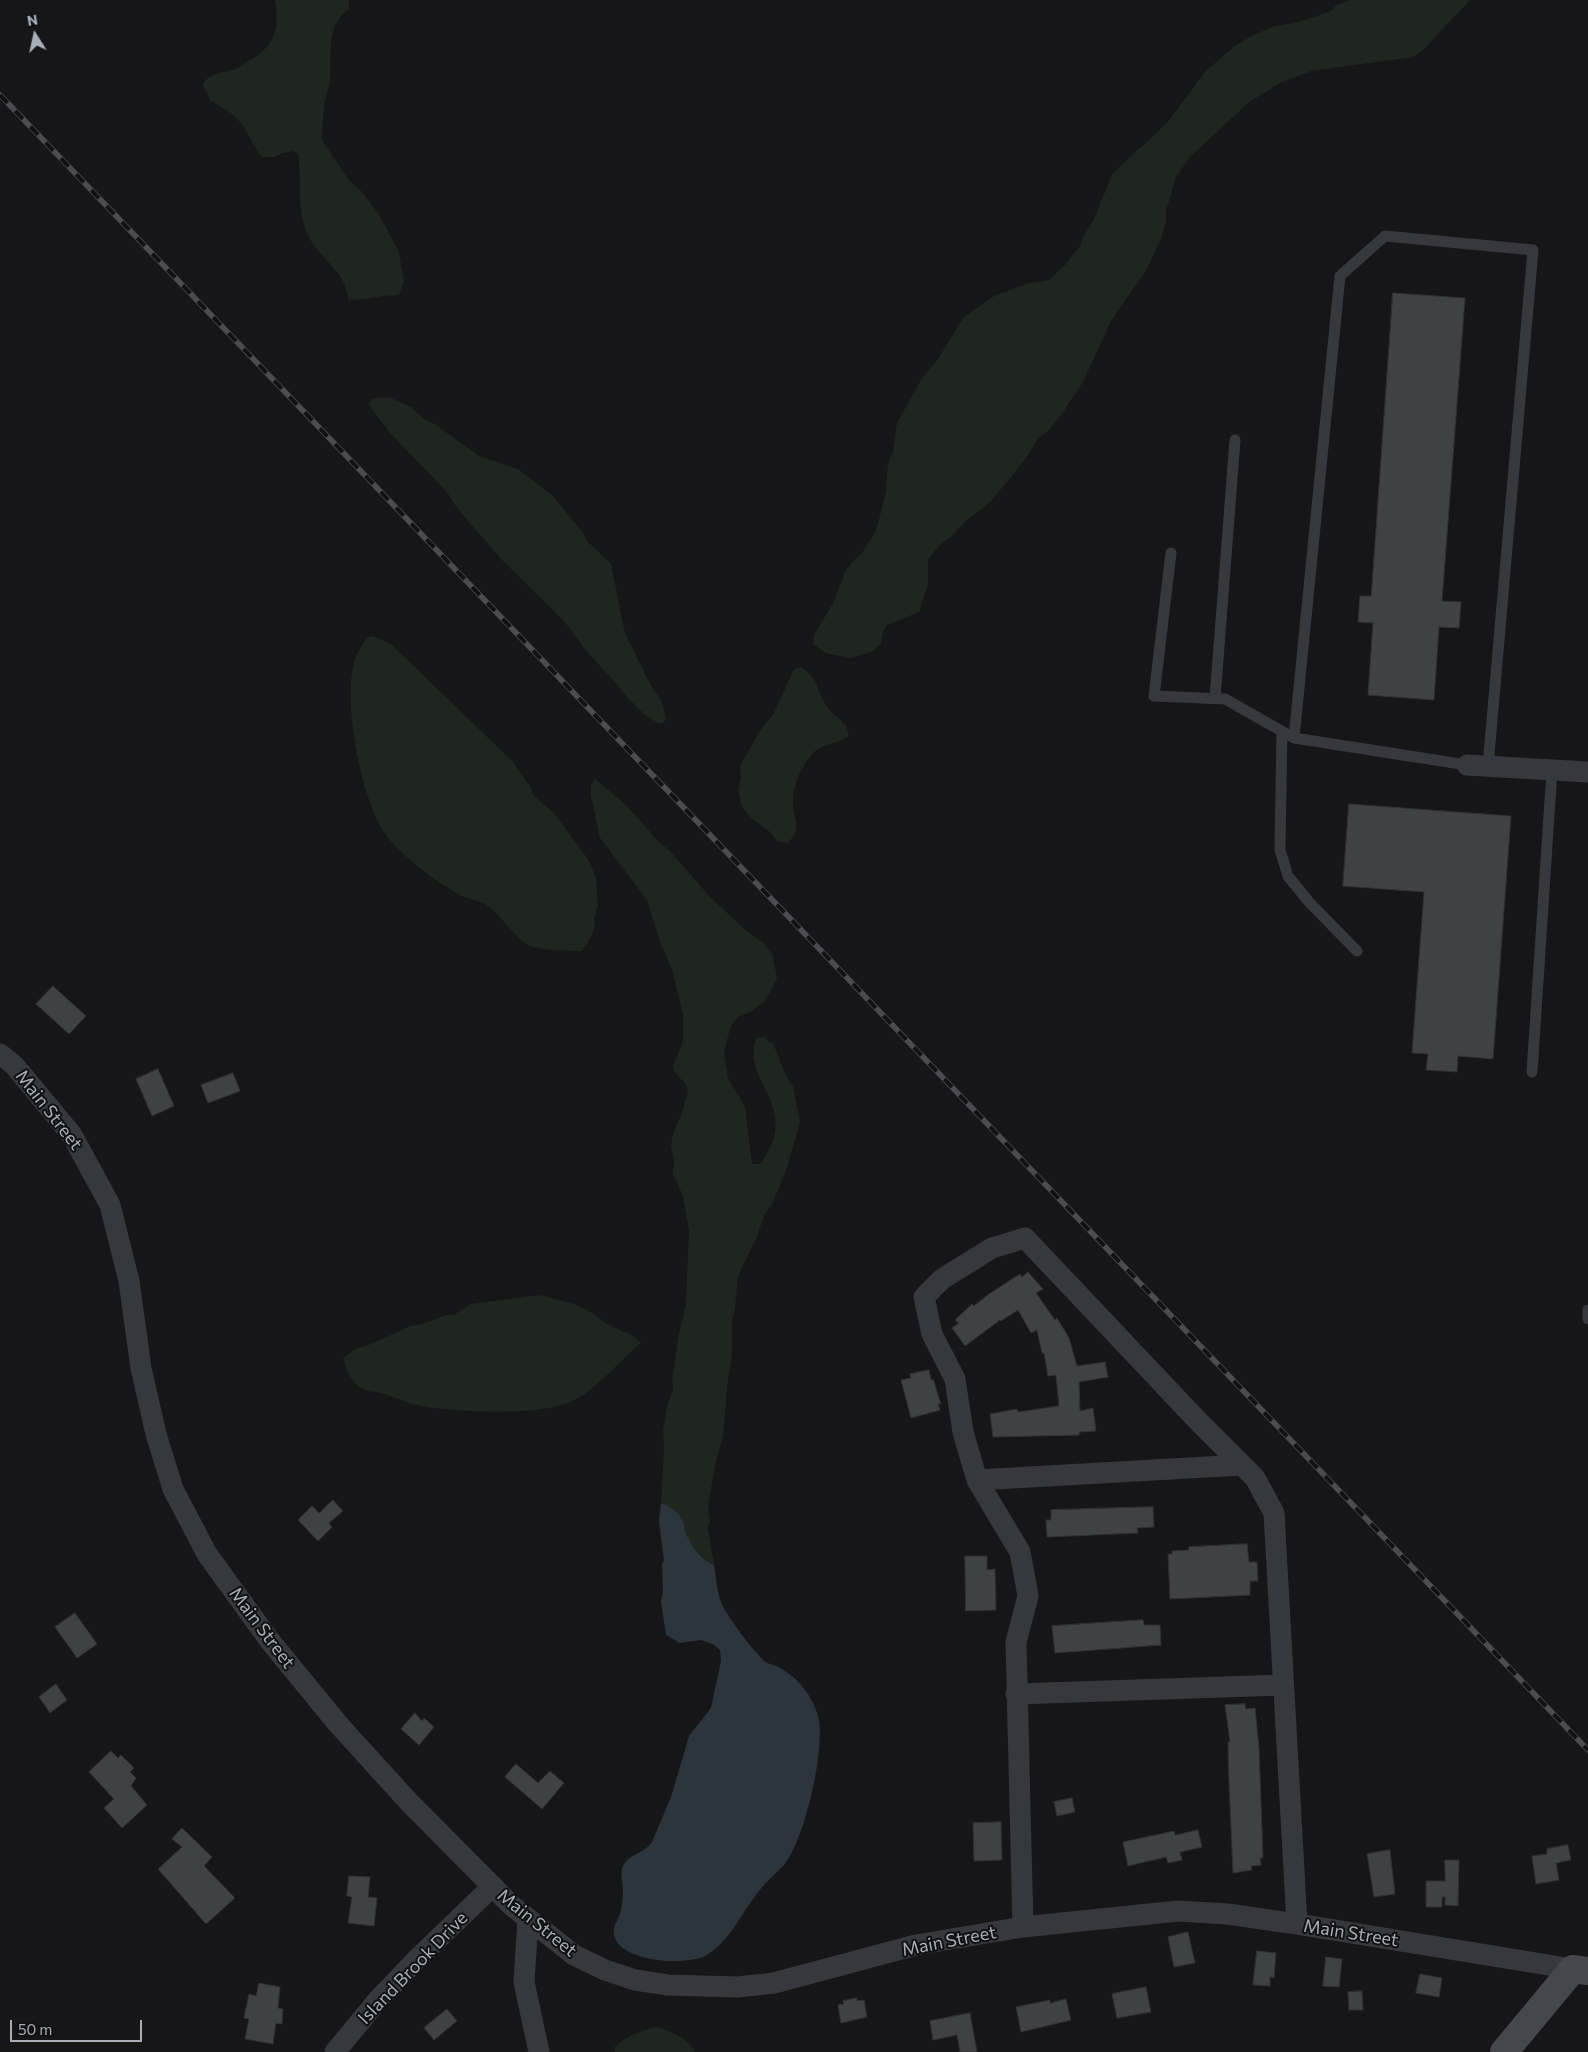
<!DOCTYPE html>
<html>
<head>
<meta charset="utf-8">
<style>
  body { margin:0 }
  #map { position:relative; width:1588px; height:2052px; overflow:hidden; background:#161618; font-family:Commissioner,sans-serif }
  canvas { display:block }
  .north { position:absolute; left:10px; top:10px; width:50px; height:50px; -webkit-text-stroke:4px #111113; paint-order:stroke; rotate:350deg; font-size:14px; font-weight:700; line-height:20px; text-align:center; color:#a8adb8 }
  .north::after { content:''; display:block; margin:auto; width:18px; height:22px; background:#a8adb8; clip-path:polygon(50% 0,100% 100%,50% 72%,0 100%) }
  .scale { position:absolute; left:10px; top:2020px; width:132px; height:22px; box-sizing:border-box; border:2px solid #a8adb8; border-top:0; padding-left:6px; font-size:15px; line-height:18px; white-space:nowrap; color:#a8adb8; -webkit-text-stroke:4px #111113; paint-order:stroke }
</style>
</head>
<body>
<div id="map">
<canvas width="1588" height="2052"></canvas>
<div class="north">N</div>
<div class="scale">50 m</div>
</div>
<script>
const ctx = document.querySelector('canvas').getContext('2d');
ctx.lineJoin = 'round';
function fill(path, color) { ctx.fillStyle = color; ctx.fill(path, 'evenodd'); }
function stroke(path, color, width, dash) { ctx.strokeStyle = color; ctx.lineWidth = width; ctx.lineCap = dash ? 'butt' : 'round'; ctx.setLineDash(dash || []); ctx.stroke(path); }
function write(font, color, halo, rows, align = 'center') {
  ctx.font = font + ' Commissioner,sans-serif'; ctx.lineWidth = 4; ctx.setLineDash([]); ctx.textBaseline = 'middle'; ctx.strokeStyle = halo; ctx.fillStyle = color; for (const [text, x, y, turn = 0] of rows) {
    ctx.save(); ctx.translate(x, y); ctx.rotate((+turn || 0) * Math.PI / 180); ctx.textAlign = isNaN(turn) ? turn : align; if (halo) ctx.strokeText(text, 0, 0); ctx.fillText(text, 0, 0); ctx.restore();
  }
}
fill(new Path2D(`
  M275 0H349V9C325 24 332 57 330 81 330 85 328 89 327 93 323 108 323 124 321 139L349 180 363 193 378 213 399 252 404 282 399 295C382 295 367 300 349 300 347 294 346 287 343 281 332 262 312 250 305 228 297 204 302 179 298 154L293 151 280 154 275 157H261L242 124 231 113 210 100 203 85C208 73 220 74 232 70 238 69 243 64 249 61 275 46 280 29 275 0Z
  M1350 0H1470L1424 49 1413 57 1311 71 1280 83 1248 103 1190 157 1176 177 1166 211V221L1162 236 1147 269 1111 321 1083 382 1062 414 1047 432 1039 437 1029 454 1007 482 990 502 966 521 951 537 941 544 928 559V584L919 612 887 625 883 631 881 643 872 652 850 658 826 653 813 644 814 635 833 603 845 572 851 563 862 553 876 531 886 492 888 464 893 452 897 423 922 378 938 359 963 318 994 296 1029 283 1049 280 1065 265 1080 246 1083 237 1093 221 1113 173 1167 123 1205 72 1232 48 1253 35 1275 26 1295 23 1329 12 1337 5Z
  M374 398H391L411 407 423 418 436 425 479 456 518 469 553 496 583 533 587 541 611 564 625 633 650 684 662 702 666 719 663 723H658L645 715 626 696 615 682 588 653 564 621 500 558 457 508 447 492 390 433 368 404Z
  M373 636 391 644 512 761 530 786 534 796 554 813 590 862 596 879 598 907 594 917 595 923 592 935 582 951C568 951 534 951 523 942 509 930 500 914 485 904 477 900 468 899 460 895 435 881 408 861 389 839 362 806 344 708 353 667 355 656 361 645 368 637Z
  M801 667C819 679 815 685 824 702 830 712 838 718 846 725L849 736C838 744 824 743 814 752 802 765 793 783 793 801 792 820 804 827 788 843L778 842 770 832 751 818 742 807 738 790 741 777 740 766 760 731 774 713 794 669Z
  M594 778 625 804 659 842 670 851 710 897 750 934 763 942 773 956 777 979 765 1001 752 1011 738 1017 731 1025 724 1052 728 1078 745 1107 752 1164H760C804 1107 740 1082 756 1038L766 1037 767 1041 773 1043 786 1076 793 1086 800 1122 786 1171 773 1202 764 1216 756 1239 738 1276 735 1308 732 1323V1355L728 1379 723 1436 715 1465 708 1507 710 1520 708 1528 714 1565C702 1559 690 1545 685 1532 683 1528 684 1524 682 1520 677 1512 669 1506 661 1503L664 1449 663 1431 667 1406 673 1390 672 1382 678 1338 686 1304 689 1230 683 1196 673 1174 674 1159 671 1146 673 1134 681 1115 688 1093 686 1085 674 1071 673 1066 683 1041V1015L672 969 661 945 647 900 600 838 591 796V786Z
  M540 1295 577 1305 596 1315 605 1323 635 1337 641 1343C619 1361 594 1393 568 1403 534 1416 458 1412 421 1406 408 1404 395 1397 382 1393 377 1392 371 1392 367 1391 352 1385 347 1372 343 1358L355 1349 371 1344 411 1326 422 1324 446 1315H454L470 1304Z
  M656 2027C671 2031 687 2037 695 2052H615L614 2048C625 2036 641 2031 656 2027Z`), '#1e261f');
fill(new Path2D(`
  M661 1503C670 1506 680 1513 683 1522 685 1526 684 1530 686 1534 692 1547 701 1559 714 1565 716 1577 717 1591 721 1602 726 1615 755 1654 766 1662 770 1665 776 1665 780 1668 799 1678 815 1699 819 1721 824 1754 805 1839 784 1865 781 1869 776 1872 773 1876 765 1883 757 1893 751 1902 738 1920 726 1945 705 1956 684 1966 619 1962 614 1935 612 1925 619 1920 621 1910 622 1906 622 1900 623 1895 624 1886 619 1875 623 1866 629 1854 645 1853 652 1842L671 1797 689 1736 711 1708 721 1661 720 1650 714 1645 701 1640 680 1643 666 1635 661 1602 663 1592 662 1564 664 1561 659 1522Z`), '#2c353c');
const building = new Path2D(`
  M1393 293 1465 298 1442 601 1461 602 1459 628 1439 627 1434 700 1368 695 1373 623 1358 622 1360 596H1371Z
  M1349 804 1511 816 1493 1059 1458 1056 1457 1072 1426 1070 1428 1054 1412 1053 1424 892 1343 886Z
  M53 986 86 1016 69 1034 36 1004Z
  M158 1069 174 1106 152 1116 136 1079Z
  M233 1073 240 1091 208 1103 201 1085Z
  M1028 1272 1043 1289 1036 1293 1055 1320 1057 1318 1069 1338 1077 1366 1105 1362 1108 1377 1079 1382 1080 1411 1093 1408 1096 1431 1079 1432V1435L993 1437 990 1414 1017 1409 1018 1412 1059 1406 1056 1375 1048 1376 1044 1353H1042L1037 1330 1031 1333 1018 1310 1001 1321 1000 1320 965 1346 952 1328 959 1323 955 1320 972 1304 974 1306 989 1294 1020 1274 1022 1277Z
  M929 1370 931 1380 933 1379 941 1404H938L940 1410 911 1418 901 1380 911 1378 910 1374Z
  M333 1500 343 1511 329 1523 332 1527 318 1541 298 1520 312 1506 319 1513Z
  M1153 1507 1154 1527 1137 1528 1138 1533 1047 1537 1046 1520H1051V1510Z
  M1247 1544 1249 1562H1257L1258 1581H1250V1595L1170 1599 1168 1554H1172V1551L1189 1550V1547Z
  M965 1556H987V1570L995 1569 996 1610 966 1611Z
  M75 1613 97 1644 77 1658 55 1627Z
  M1143 1620 1144 1625H1160L1161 1645 1055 1653 1052 1626Z
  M56 1684 67 1700 50 1713 39 1697Z
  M1245 1704 1246 1709 1255 1708 1259 1748 1263 1858H1260L1261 1865 1251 1866 1252 1870 1233 1873 1229 1781 1228 1742H1230L1225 1705Z
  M415 1713 422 1721 424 1718 434 1727 419 1745 401 1729Z
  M111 1751 118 1758 121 1755 134 1768 130 1772 136 1778 131 1786 147 1805 122 1828 104 1808 114 1799 89 1772Z
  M516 1764 538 1783 550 1771 564 1783 542 1809 505 1777Z
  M1072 1798 1075 1812 1057 1816 1054 1802Z
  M1001 1822 1002 1860 974 1861 973 1823Z
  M182 1828 212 1857 204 1866 235 1898 206 1924 158 1869 182 1847 172 1839Z
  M1198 1830 1202 1847 1180 1852 1182 1860 1168 1863 1166 1857 1128 1866 1123 1842 1174 1831 1175 1835Z
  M1568 1845 1571 1860 1556 1863 1559 1880 1536 1884 1532 1856 1547 1854V1849Z
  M1390 1850 1395 1894 1374 1897 1367 1854Z
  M1445 1860H1459L1458 1906 1445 1905V1897H1442V1907H1426V1881H1445Z
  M349 1876 370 1877 368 1897 377 1898 374 1926 348 1923 352 1897 347 1896Z
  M1188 1932 1195 1963 1174 1967 1168 1937Z
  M1257 1951 1276 1953 1274 1978 1270 1977V1986L1253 1985Z
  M1326 1957 1342 1959 1339 1987 1323 1986Z
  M1420 1974 1442 1978 1439 1997 1416 1993Z
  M259 1983 280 1987 278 2008 283 2009 282 2024 276 2023 273 2044 245 2039 249 2019 244 2018 249 1994 256 1996Z
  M1146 1987 1151 2012 1117 2018 1112 1994Z
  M1362 1991 1363 2010H1349L1348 1992Z
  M857 1998V2001L864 2000 867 2017 841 2023 838 2005 844 2004 843 2001Z
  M1066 1999 1071 2020 1021 2032 1016 2007 1050 2000V2003Z
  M447 2009 457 2021 434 2040 424 2028Z
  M970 2013 977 2052H960L957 2035 933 2040 930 2021Z`);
fill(building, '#404145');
stroke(building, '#303034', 1);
stroke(new Path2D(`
  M1171 553 1154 696 1225 699 1294 738
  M1215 698 1235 440
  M1282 731 1280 850 1288 876 1309 902 1357 951
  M1467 765 1294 738 1340 276 1385 236 1533 250 1488 766
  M1532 1072 1552 770
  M1588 1310V1319`), '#37383d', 11);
stroke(new Path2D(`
  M1467 765 1588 772
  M0 1054 14 1065 72 1135 110 1205 129 1281 141 1368 156 1434 173 1489 207 1554 270 1641 338 1724 407 1800 511 1905 574 1955 605 1970 635 1980 668 1985 738 1987 774 1983 916 1945 969 1936 1023 1927 1178 1911 1227 1914 1297 1924 1573 1969
  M977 1480 1242 1465
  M1016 1694 1283 1685
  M528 1919 524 1982 539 2052
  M1023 1927 1016 1642 1028 1596 1020 1552 977 1480 963 1432 955 1379 932 1334 924 1297 942 1279 992 1248 1025 1238 1198 1421 1255 1478 1274 1513 1297 1924
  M335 2052 378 2000 418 1958 493 1886`), '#37383d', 21);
stroke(new Path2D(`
  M1504 2052 1573 1969 1588 1971`), '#45474d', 28);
const rail = new Path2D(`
  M0 95 1588 1750`);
stroke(rail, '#4a4c52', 5.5);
stroke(rail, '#111113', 4, [11]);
write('18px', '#a8adb8', '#111113', [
  ["Main Street",49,1110,52],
  ["Main Street",262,1628,53],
  ["Main Street",537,1923,39],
  ["Main Street",1351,1933,9],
  ["Main Street",949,1941,-11],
  ["Island Brook Drive",413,1968,-46]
]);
</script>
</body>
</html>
